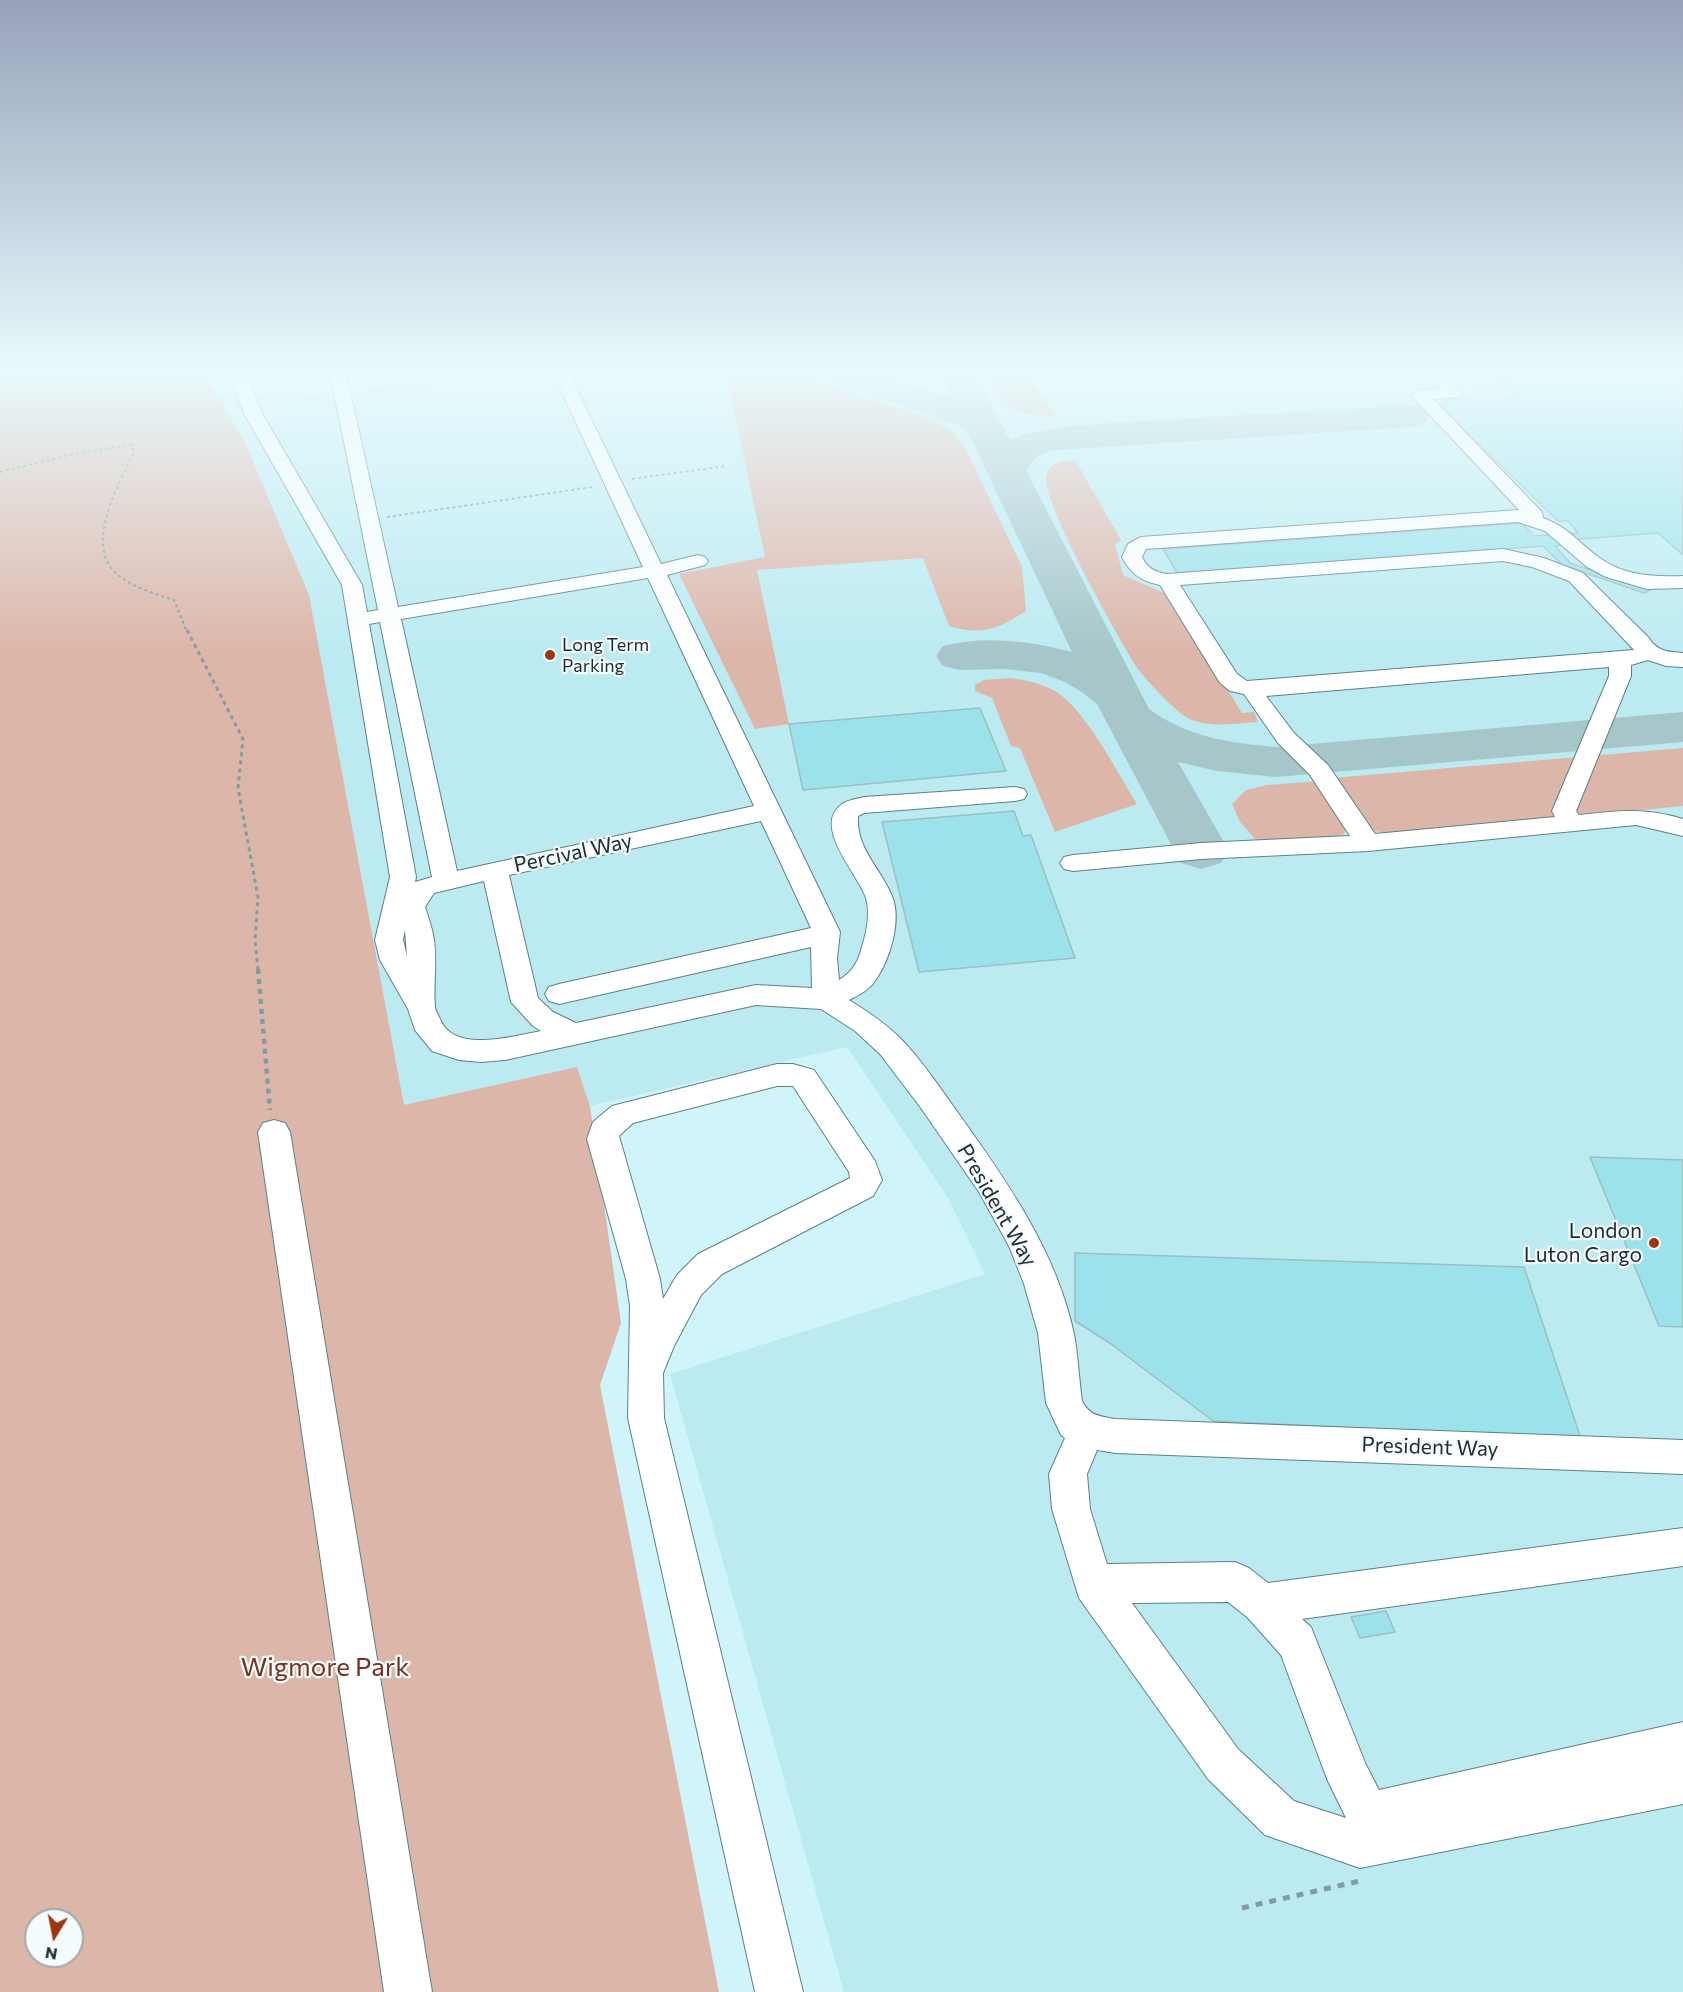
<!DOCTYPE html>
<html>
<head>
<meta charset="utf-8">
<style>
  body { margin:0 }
  #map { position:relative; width:1683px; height:1992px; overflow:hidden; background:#cff5fa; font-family:Commissioner,sans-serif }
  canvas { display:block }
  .north { position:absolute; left:24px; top:1908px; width:60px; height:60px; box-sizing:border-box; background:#f4fcfd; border:2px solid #9faaab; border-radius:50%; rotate:190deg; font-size:16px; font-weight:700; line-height:24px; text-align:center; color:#202e30 }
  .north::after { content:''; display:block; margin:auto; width:21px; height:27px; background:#9c3511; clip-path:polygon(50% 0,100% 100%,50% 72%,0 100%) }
</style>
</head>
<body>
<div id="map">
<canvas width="1683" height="1992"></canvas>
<div class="north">N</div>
</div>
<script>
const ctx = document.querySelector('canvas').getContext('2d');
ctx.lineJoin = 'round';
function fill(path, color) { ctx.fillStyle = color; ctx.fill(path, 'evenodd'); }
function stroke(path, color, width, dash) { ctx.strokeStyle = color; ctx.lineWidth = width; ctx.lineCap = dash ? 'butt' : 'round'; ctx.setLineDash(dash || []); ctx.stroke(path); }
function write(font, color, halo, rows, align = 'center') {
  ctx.font = font + ' Commissioner,sans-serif'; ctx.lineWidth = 4.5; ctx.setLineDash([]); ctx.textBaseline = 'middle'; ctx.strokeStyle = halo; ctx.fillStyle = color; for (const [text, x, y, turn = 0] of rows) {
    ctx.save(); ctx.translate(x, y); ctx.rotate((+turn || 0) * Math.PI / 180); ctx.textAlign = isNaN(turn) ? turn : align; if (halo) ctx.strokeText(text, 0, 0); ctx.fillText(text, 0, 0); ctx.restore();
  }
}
fill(new Path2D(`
  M205 373H1683V1992H844L670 1374 985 1274 948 1198 847 1047 590 1106 577 1067 404 1106 309 595 246 444Z`), '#bbebf1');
fill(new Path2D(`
  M21 373H205L246 444 309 595 404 1105 577 1067 590 1106 621 1323 600 1385 719 1992H0V376ZM36 1920H72V1956H36Z
  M726 373H771L772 375 811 374 840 389 915 413 953 431 964 445 1022 567 1026 611C997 629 983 636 949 626L923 558 757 570 789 724 755 729 679 574 765 557Z
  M983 373H1026L1056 416C1011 416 1008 409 983 373Z
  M1075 460 1121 540 1115 544 1123 575 1169 595 1242 713 1254 712 1258 722C1234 723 1204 730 1183 715 1173 708 1145 679 1138 669 1121 643 1041 501 1046 476 1050 462 1062 461 1075 460Z
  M1010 678C1026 680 1040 683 1055 691 1085 709 1117 772 1137 804L1055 832 1020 748 1011 746 992 698 975 691V685L984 680Z
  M1683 748V806L1394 834 1374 831 1360 822 1332 778Z
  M1320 781 1348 823 1344 834 1330 840 1255 839 1240 822 1232 804 1246 790 1267 785Z`), '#ddb6aa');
fill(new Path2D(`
  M821 373H873L952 398 941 373H975L1010 440 1025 434 1067 426 1411 405 1424 408 1430 416 1424 424 1411 427 1058 450C1043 452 1031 457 1027 472L1149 709C1187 737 1229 743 1276 747L1683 712V742L1276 777 1217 771 1178 762 1229 851 1221 863 1201 869 1181 863 1097 704 1083 693 1065 682 1041 673 1004 669 960 670 943 666 936 656 943 646C986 635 1030 641 1072 652L969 434 959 425 827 380Z`), '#a6c6ca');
const building = new Path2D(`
  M1414 373H1435L1462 398 1476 402 1519 399 1498 380 1543 377 1551 383 1585 381 1578 375 1610 373H1624L1631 378 1683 376V555L1658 533 1567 540 1572 544 1555 546 1570 563 1650 590 1644 593 1562 565 1543 546 1178 574 1163 549 1522 523 1534 536 1578 533 1568 521H1558L1438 404H1447Z
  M1460 373H1469L1479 382 1495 381 1501 385 1476 386Z
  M980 708 1006 771 803 790 789 724Z
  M1014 811 1023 836 1031 835 1075 958 919 972 882 822Z
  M1590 1157 1683 1160V1327L1659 1326Z
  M1075 1253 1524 1267 1581 1439 1213 1421 1111 1344 1075 1321Z
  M1386 1611 1395 1632 1360 1638 1351 1617Z`);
fill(building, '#9ce2eb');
stroke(building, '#9abfc4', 1.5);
const minor = new Path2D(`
  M229 373H245L263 415 362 585 367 612 378 610 330 373H346L398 607 643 567 553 373H569L661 564 698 555 705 557 708 561 705 565 667 575 840 932 837 958 839 980C854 971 859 960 863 943 867 930 870 912 866 898 859 875 811 826 842 804 848 800 857 799 864 797L1015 787 1024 789 1027 794 1024 799 1015 801 864 813 858 816C856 849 880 867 892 896 902 920 890 960 875 981 869 990 859 995 849 1000 867 1011 885 1023 900 1038 923 1061 942 1091 961 1117 1008 1183 1057 1253 1074 1334 1078 1356 1079 1379 1082 1401 1090 1416 1099 1416 1115 1419L1683 1440V1474L1115 1453 1097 1450 1087 1474 1090 1509 1107 1564 1235 1562 1249 1568 1268 1583 1683 1528V1566L1302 1619 1311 1627 1366 1765 1379 1790 1683 1722V1804L1360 1868 1265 1835 1208 1779 1079 1598 1052 1509 1049 1474 1065 1438 1061 1435 1046 1403 1038 1333 1024 1284 1009 1246 979 1192 921 1108 880 1054 855 1031 821 1009 756 1005 505 1060 481 1062 459 1060 432 1051 415 1030 408 1009 380 960 375 940 390 877 342 585 245 415ZM648 578 754 806 457 871 401 619ZM380 622 432 877 415 882 416 877 369 624ZM761 821 811 928 559 984 549 987 545 994 549 1001 559 1004 811 947 812 988 756 985 576 1023 553 1012 538 998 509 875ZM484 881 511 1002 533 1026 541 1031C513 1036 454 1054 440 1019 439 1016 435 1010 435 1007 433 984 438 957 433 934 431 925 428 916 425 907L434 893ZM405 930 407 956 403 940ZM1228 1602 1248 1618 1281 1655 1327 1779 1346 1818 1294 1801 1238 1749 1132 1603Z
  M1425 373H1442L1462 393 1460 397 1433 399 1542 512 1543 518C1567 526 1581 545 1601 559 1626 576 1654 577 1683 576V588L1647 589 1606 577 1587 567 1545 531 1518 522 1146 549 1142 557C1147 568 1155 572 1167 574L1503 549 1544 558 1583 573 1648 637C1657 651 1667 652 1683 653V667L1666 666 1648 660 1631 665V676L1576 811 1579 815C1618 811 1644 807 1683 819V836L1636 825 1368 851 1201 859 1073 871 1064 869 1060 863 1064 857 1073 855 1201 843 1350 836 1310 775 1278 743 1244 694 1230 691 1220 683 1160 585C1141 581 1131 574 1122 557L1128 544 1141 537 1519 510 1411 395 1419 390 1440 389ZM1503 561 1532 567 1569 581 1634 650 1247 681 1237 674 1180 585ZM1609 667V676L1552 811 1555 817 1375 834 1328 765 1294 733 1266 696Z
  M777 1064H793L814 1070 875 1161 882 1180 873 1196 722 1274 701 1295 674 1346 663 1373 664 1418 803 1992H755L628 1418 630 1306 626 1279 587 1139 593 1122 612 1106ZM777 1086H793L849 1172 850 1178 698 1254 677 1275 663 1299 660 1279 619 1136 633 1123Z
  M274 1120 285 1123 290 1132 432 1992H384L258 1132 263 1123Z`);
stroke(minor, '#5e8185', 2);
stroke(new Path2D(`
  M1472 373 1475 376 1508 375
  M1493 378 1587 373
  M362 393 524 373
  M310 399 324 397
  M0 472 73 454 132 445 134 452C120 482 87 539 112 569 125 585 155 594 174 600L187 632
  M632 479 726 466
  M387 517 593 487`), '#829da1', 2, [3, 3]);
stroke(new Path2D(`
  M187 630 243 739 238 788 258 897 255 940 258 970`), '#829da1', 3, [4, 4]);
stroke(new Path2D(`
  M258 969 270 1110`), '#829da1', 4.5, [5, 5]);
stroke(new Path2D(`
  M1242 1908 1364 1880`), '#829da1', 5, [7, 7]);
fill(minor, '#fff');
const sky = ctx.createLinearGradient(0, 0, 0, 651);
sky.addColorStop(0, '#97a2ba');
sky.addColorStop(0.57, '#e9fafd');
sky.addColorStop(1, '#e9fafd00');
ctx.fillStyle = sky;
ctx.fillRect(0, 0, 1683, 651);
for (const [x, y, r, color] of [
  [550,655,6,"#9c3511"],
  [1654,1243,6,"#9c3511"]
]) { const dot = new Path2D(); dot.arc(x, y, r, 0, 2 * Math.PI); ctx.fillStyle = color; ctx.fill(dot); stroke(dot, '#f4fcfd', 2); }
write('18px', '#202e30', '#f4fcfd', [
  ["Long Term",562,645],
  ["Parking",562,666]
], 'left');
write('21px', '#202e30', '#f4fcfd', [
  ["Percival Way",573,853,-12],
  ["President Way",997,1205,60],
  ["President Way",1430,1447,2]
]);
write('21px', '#202e30', '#f4fcfd', [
  ["London",1642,1231],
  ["Luton Cargo",1642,1255]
], 'right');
write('26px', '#76321d', '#f4fcfd', [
  ["Wigmore Park",325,1667]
]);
</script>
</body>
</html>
